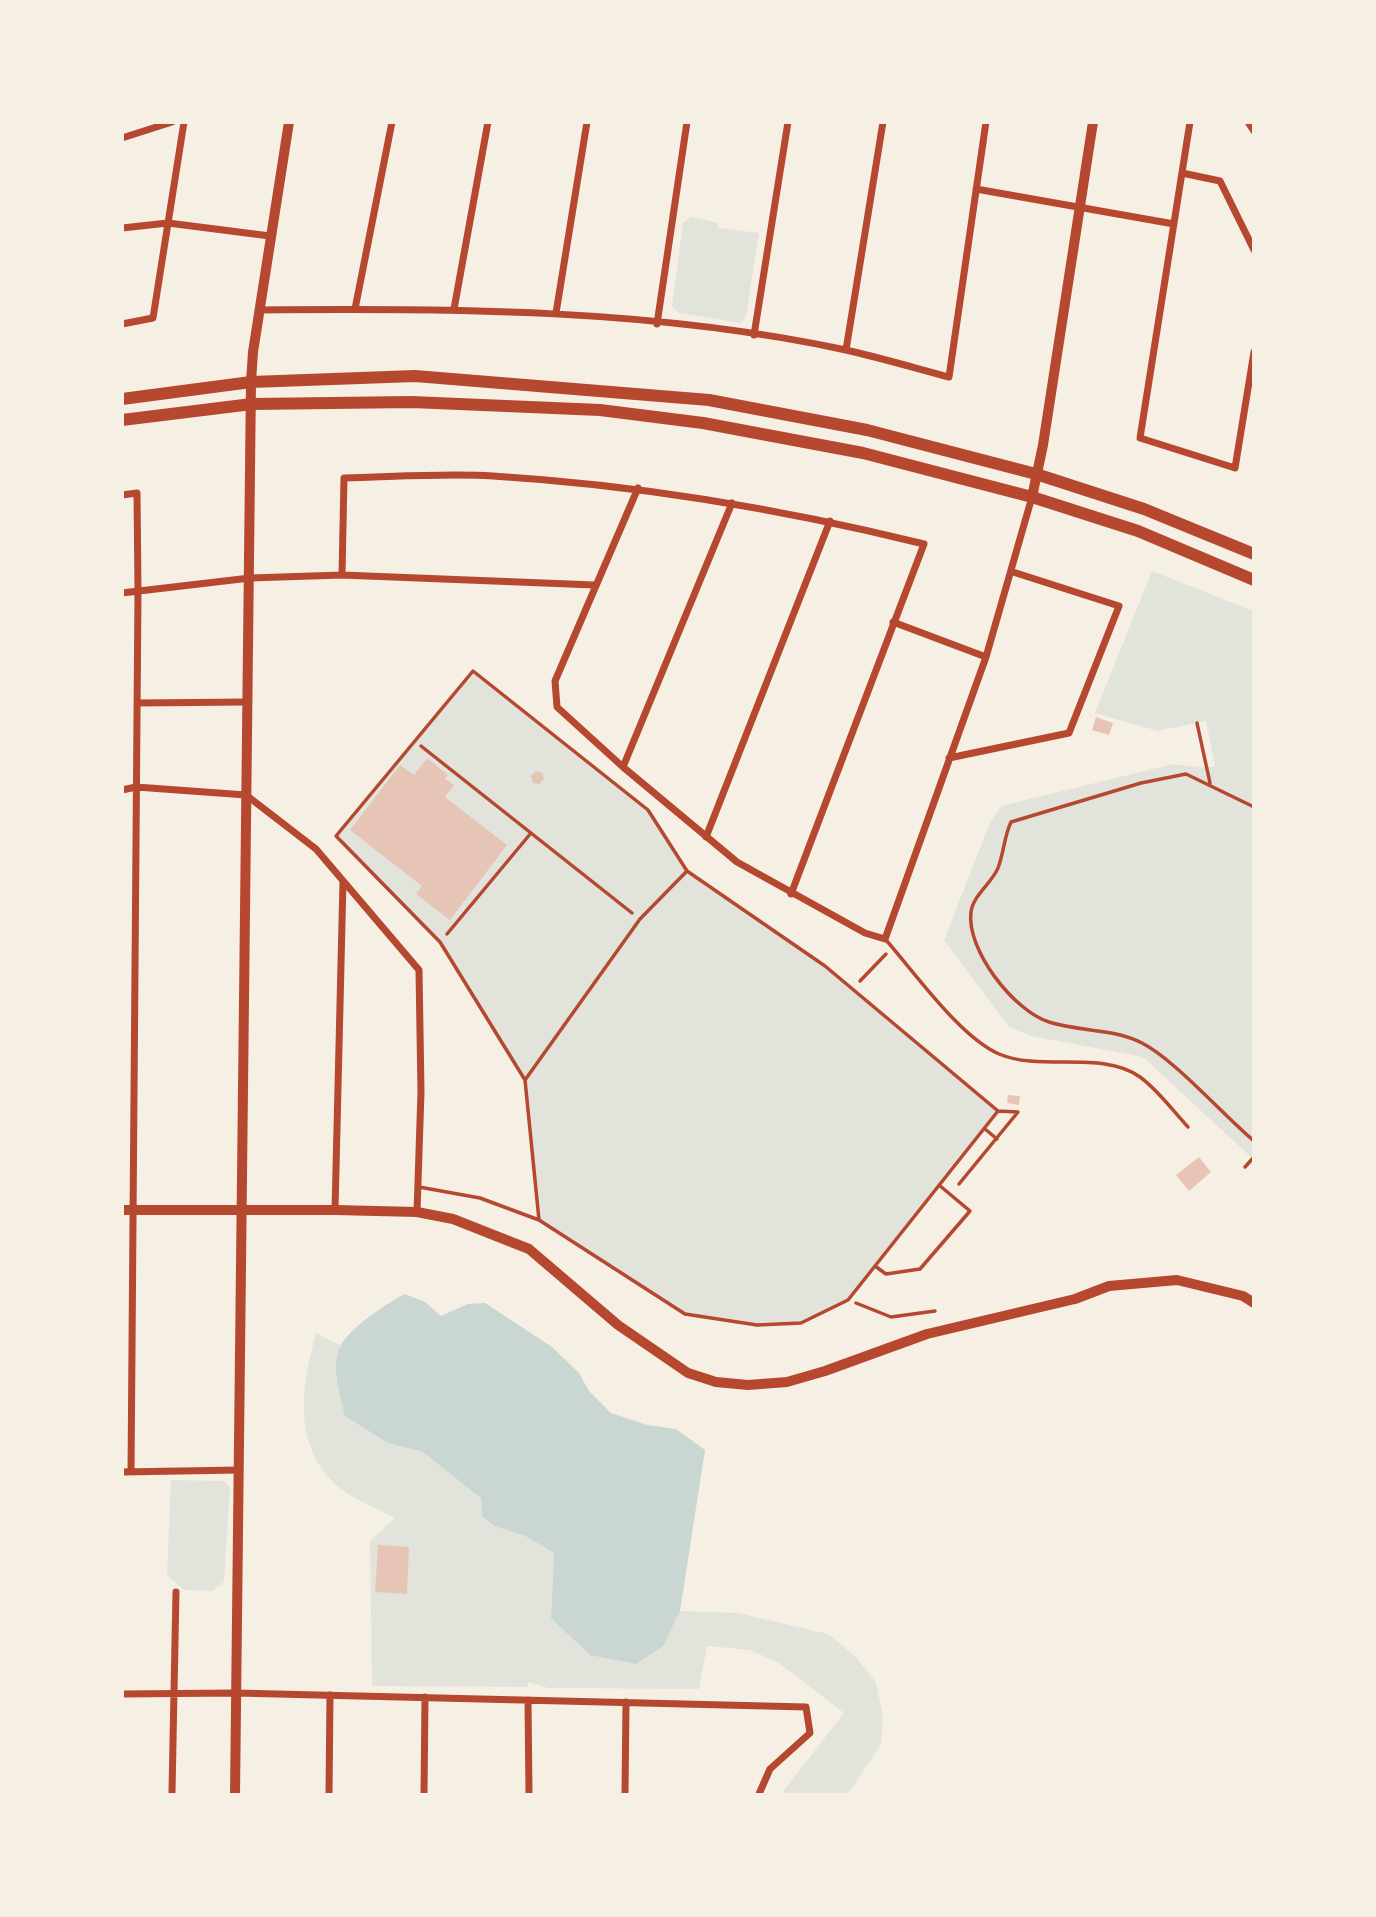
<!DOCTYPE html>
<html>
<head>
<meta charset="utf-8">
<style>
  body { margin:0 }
  #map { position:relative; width:1376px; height:1917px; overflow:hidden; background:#f6efe4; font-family:Helvetica,sans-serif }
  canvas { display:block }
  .frame { position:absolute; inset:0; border:124px solid #f6efe4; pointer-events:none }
</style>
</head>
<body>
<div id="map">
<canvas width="1376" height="1917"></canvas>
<div class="frame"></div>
</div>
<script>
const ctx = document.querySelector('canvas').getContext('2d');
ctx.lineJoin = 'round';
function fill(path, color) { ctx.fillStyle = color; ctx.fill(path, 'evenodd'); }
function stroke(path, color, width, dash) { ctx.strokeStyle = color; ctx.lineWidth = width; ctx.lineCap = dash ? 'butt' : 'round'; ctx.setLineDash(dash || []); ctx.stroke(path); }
fill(new Path2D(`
  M691 217 718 223V228L759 233 746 316 741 323 679 313 672 306 683 223Z
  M1152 571 1253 611V1159L1143 1057 1031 1036 1009 1027 944 940 990 823 1001 806 1173 764 1206 768 1215 766 1206 721 1158 731 1095 713Z
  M473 671 648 810 687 871 825 966 998 1111 848 1300 801 1323 757 1325 685 1314 539 1220 525 1080 440 942 336 836Z
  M316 1333 340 1345 336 1380 388 1443 423 1452 452 1472 481 1498 482 1516 494 1526 525 1536 554 1553 551 1618 663 1646 680 1611 738 1613 828 1634 856 1657 876 1682 883 1718 881 1745 848 1794H781L844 1713 779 1663 750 1650 707 1646 699 1689 548 1688 528 1682V1687L372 1686 370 1541 395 1518C374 1507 347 1497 331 1480 292 1439 303 1382 316 1333Z
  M171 1480 224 1481 230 1487 224 1582 212 1591 184 1590 167 1575Z`), '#e2e4dc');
fill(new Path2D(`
  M405 1294 425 1302 441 1316 468 1304 485 1303 552 1347 579 1373 589 1391 611 1413 647 1425 676 1429 705 1450 680 1611 663 1646 636 1664 590 1655 551 1618 554 1553 525 1536 494 1526 482 1516 481 1498 423 1452 388 1443 345 1416C340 1395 330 1366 341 1345 350 1328 388 1302 405 1294Z`), '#c9d6d2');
fill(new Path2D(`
  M1096 717 1113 723 1109 735 1092 730Z
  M427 758 448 775 445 779 454 785 445 797 507 845 450 920 416 894 422 886 350 830 400 765 414 775Z
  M536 771 542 773 544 779 539 784 533 783 531 776Z
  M1008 1095 1020 1096 1019 1105 1007 1103Z
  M1199 1157 1211 1172 1189 1191 1176 1175Z
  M378 1545 409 1547 407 1594 375 1592Z`), '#e6c5b7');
stroke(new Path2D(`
  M1197 723 1210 783
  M421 746 632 913
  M1254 807 1186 774 1141 783 1011 822C1004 837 1004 852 998 868 992 883 973 895 971 912 966 950 1014 1011 1049 1022 1080 1032 1113 1028 1142 1043 1175 1060 1223 1115 1254 1141
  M447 934 531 833
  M860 981 886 954
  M1245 1167 1254 1157
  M856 1303 891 1317 935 1311`), '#b5482f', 3.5);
stroke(new Path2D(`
  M886 940C915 973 960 1037 999 1054 1042 1072 1103 1050 1140 1077 1158 1090 1173 1111 1188 1127
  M525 1080 640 919 687 871
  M985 1129 997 1139
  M959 1184 1018 1112 998 1111
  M419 1187 480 1198 539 1220 685 1314 757 1325 801 1323 848 1300 998 1111 825 966 687 871 648 810 473 671 336 836 440 942 525 1080 539 1220
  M875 1266 886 1274 920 1269 970 1211 939 1185`), '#b5482f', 3.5);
stroke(new Path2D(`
  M1190 122 1140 438 1235 468 1254 352
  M1248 122 1254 131
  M122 138 172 122
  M1182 173 1220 181 1254 250
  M976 189 1174 224
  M122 228 168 223 270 236
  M355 309 392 122
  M454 309 488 122
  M259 310C453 308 656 309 846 350 881 358 915 368 949 377L986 122
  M556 313 587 122
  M122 324 153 318 184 122
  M657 324 687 122
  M754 335 788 122
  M846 350 883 122
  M638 488 555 681 557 707 623 767 737 862 865 933 885 939 986 657 1032 497
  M122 495 137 493 138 591 131 1472
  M342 575 344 478C393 477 444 473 493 476 640 485 782 509 924 544L791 894
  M122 593 250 578 342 575 594 585
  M893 622 986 657
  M137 703 248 702
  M949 758 1069 733 1119 606 1013 572
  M623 767 732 503
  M122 790 136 787 246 795 316 849 419 970 421 1092 417 1212
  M706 837 830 521
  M335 1210 343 882
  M122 1472 239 1470
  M122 1694 236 1693 806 1707 810 1733 770 1769 759 1794
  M528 1700 529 1794
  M172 1792 176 1592
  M329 1794 330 1695
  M424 1794 425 1697
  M625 1794 626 1702`), '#b5482f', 7);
stroke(new Path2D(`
  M1032 497 1043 445 1093 122
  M122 1210H335L417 1212 453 1219 529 1249 618 1325 688 1373 716 1382 748 1385 787 1382 825 1371 927 1334 1075 1299 1109 1286 1177 1280 1243 1296 1254 1303
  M235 1794 251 382 253 352 289 122`), '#b5482f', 10);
stroke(new Path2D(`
  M122 399 251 382 415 376 709 400 867 430 1036 474 1144 509 1254 554
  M122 420 252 404 412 402 600 410 703 423 863 453 1032 497 1138 531 1254 580`), '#b5482f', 12);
</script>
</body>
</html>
